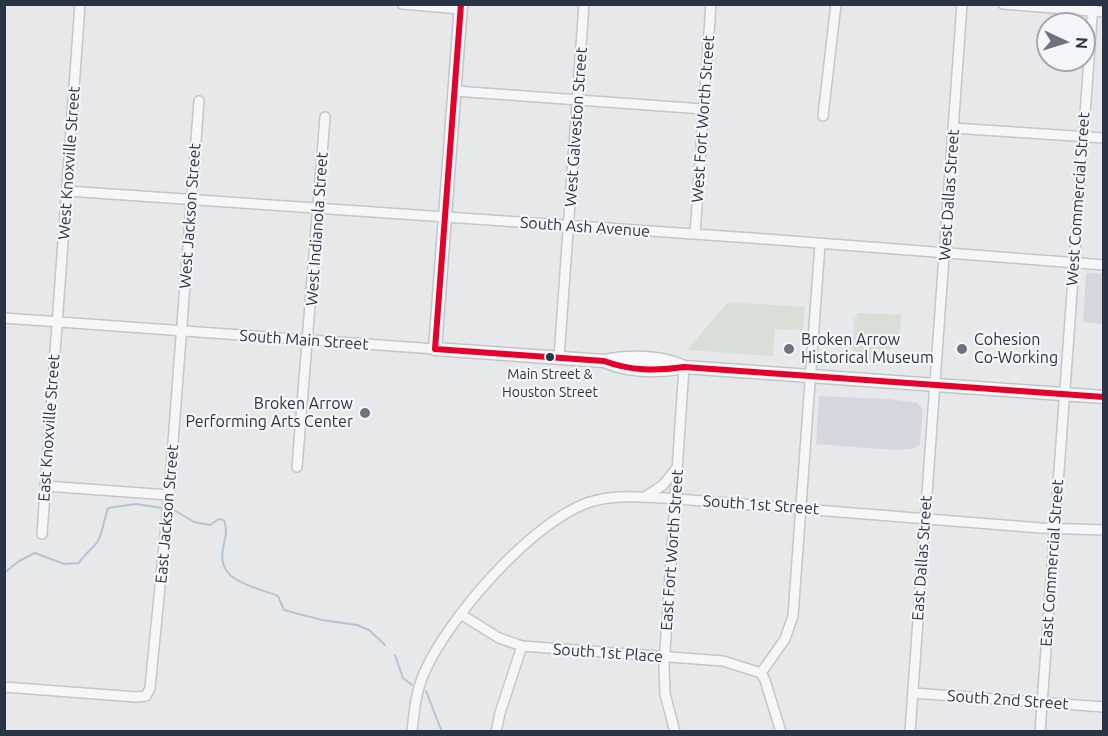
<!DOCTYPE html>
<html>
<head>
<meta charset="utf-8">
<style>
  body { margin:0 }
  #map { position:relative; width:1108px; height:736px; overflow:hidden; background:#e6e8ea; font-family:Ubuntu,sans-serif }
  canvas { display:block }
  .frame { position:absolute; inset:0; border:6px solid #2b3445; pointer-events:none }
  .north { position:absolute; left:1036px; top:12px; width:60px; height:60px; box-sizing:border-box; background:#f4f6f9; border:2px solid #a4a8b1; border-radius:50%; rotate:94deg; font-size:16px; font-weight:700; line-height:24px; text-align:center; color:#2b3445 }
  .north::after { content:''; display:block; margin:auto; width:21px; height:27px; background:#6c737f; clip-path:polygon(50% 0,100% 100%,50% 72%,0 100%) }
</style>
</head>
<body>
<div id="map">
<canvas width="1108" height="736"></canvas>
<div class="frame"></div>
<div class="north">N</div>
</div>
<script>
const ctx = document.querySelector('canvas').getContext('2d');
ctx.lineJoin = 'round';
function fill(path, color) { ctx.fillStyle = color; ctx.fill(path, 'evenodd'); }
function stroke(path, color, width, dash) { ctx.strokeStyle = color; ctx.lineWidth = width; ctx.lineCap = dash ? 'butt' : 'round'; ctx.setLineDash(dash || []); ctx.stroke(path); }
function write(font, color, halo, rows, align = 'center') {
  ctx.font = font + ' Ubuntu,sans-serif'; ctx.lineWidth = 4.5; ctx.setLineDash([]); ctx.textBaseline = 'middle'; ctx.strokeStyle = halo; ctx.fillStyle = color; for (const [text, x, y, turn = 0] of rows) {
    ctx.save(); ctx.translate(x, y); ctx.rotate((+turn || 0) * Math.PI / 180); ctx.textAlign = isNaN(turn) ? turn : align; if (halo) ctx.strokeText(text, 0, 0); ctx.fillText(text, 0, 0); ctx.restore();
  }
}
fill(new Path2D(`
  M1086 273 1103 274V324L1083 322Z
  M819 396 889 399 917 403 923 410 920 444 913 449 894 450 816 444Z`), '#d4d7dd');
fill(new Path2D(`
  M728 302 805 307 803 330 775 329 773 356 687 350Z
  M857 313 901 315 899 346H891L890 350 874 349V363L853 362 854 350 852 349 855 324H853L854 319 857 317Z`), '#d6ded6');
stroke(new Path2D(`
  M174 510 194 522 210 525 219 519 224 520C228 531 225 537 223 548 216 583 255 586 278 596L284 610 322 620 357 625 369 630 385 645
  M4 573 19 561 35 553 64 564 79 563C85 553 93 549 98 541 103 531 104 519 108 508L136 504 162 508
  M395 655 403 678 412 685
  M426 691 442 732`), '#b4c4d5', 2);
const minor = new Path2D(`
  M402 4 461 9
  M1003 4 1104 12
  M455 91 703 109
  M823 116 836 4
  M953 128 1104 138
  M67 191 752 238 1104 265
  M695 234 711 4
  M4 318 435 349
  M559 358 584 4
  M297 467 325 117
  M45 486 169 495
  M645 497 663 485 676 469
  M42 534 80 4
  M462 615 499 638 522 646 723 661 761 673
  M4 687 136 697 146 696 150 688 169 495 199 101
  M913 693 1104 707
  M412 732C414 711 416 692 424 673 449 617 530 524 587 503 612 494 639 497 665 498L1041 528 1104 530
  M496 732 500 713 522 646
  M675 732 665 694 664 666 684 367
  M781 732 765 680 761 673 785 639 793 616 820 244
  M910 732 962 4
  M1040 732 1093 4`);
const major = new Path2D(`
  M461 4 435 349 604 361C628 356 661 356 684 367
  M604 361C630 372 657 372 684 367L1104 397`);
stroke(minor, '#c4c6c8', 12);
stroke(major, '#c2c5c8', 15);
stroke(minor, '#f5f6f7', 9);
stroke(major, '#f8f8f8', 12);
stroke(new Path2D(`
  M461 4 435 349 604 361C631 371 656 371 684 367L1104 397`), '#e4002b', 6);
for (const [x, y, r, color] of [
  [789,349,6,"#6c737f"],
  [962,349,6,"#6c737f"],
  [550,357,5,"#2b3445"],
  [365,413,6,"#6c737f"]
]) { const dot = new Path2D(); dot.arc(x, y, r, 0, 2 * Math.PI); ctx.fillStyle = color; ctx.fill(dot); stroke(dot, '#f4f6f9', 2); }
write('14px', '#2b3445', '#f4f6f9', [
  ["Main Street &",550,374],
  ["Houston Street",550,392]
]);
write('16px', '#2b3445', '#f4f6f9', [
  ["West Fort Worth Street",703,119,-86],
  ["West Galveston Street",576,127,-86],
  ["West Knoxville Street",69,163,-86],
  ["West Dallas Street",949,195,-86],
  ["West Commercial Street",1078,199,-86],
  ["West Jackson Street",190,216,-86],
  ["South Ash Avenue",585,227,4],
  ["West Indianola Street",317,229,-86],
  ["South Main Street",304,340,4],
  ["East Knoxville Street",49,428,-86],
  ["South 1st Street",761,505,4],
  ["East Jackson Street",167,514,-85],
  ["East Fort Worth Street",672,550,-86],
  ["East Dallas Street",922,558,-86],
  ["East Commercial Street",1052,563,-86],
  ["South 1st Place",608,653,4],
  ["South 2nd Street",1008,700,4]
]);
write('16px', '#2b3445', '#f4f6f9', [
  ["Broken Arrow",801,340],
  ["Historical Museum",801,358],
  ["Cohesion",974,340],
  ["Co-Working",974,358],
  ["Broken Arrow",353,404,"right"],
  ["Performing Arts Center",353,422,"right"]
], 'left');
</script>
</body>
</html>
